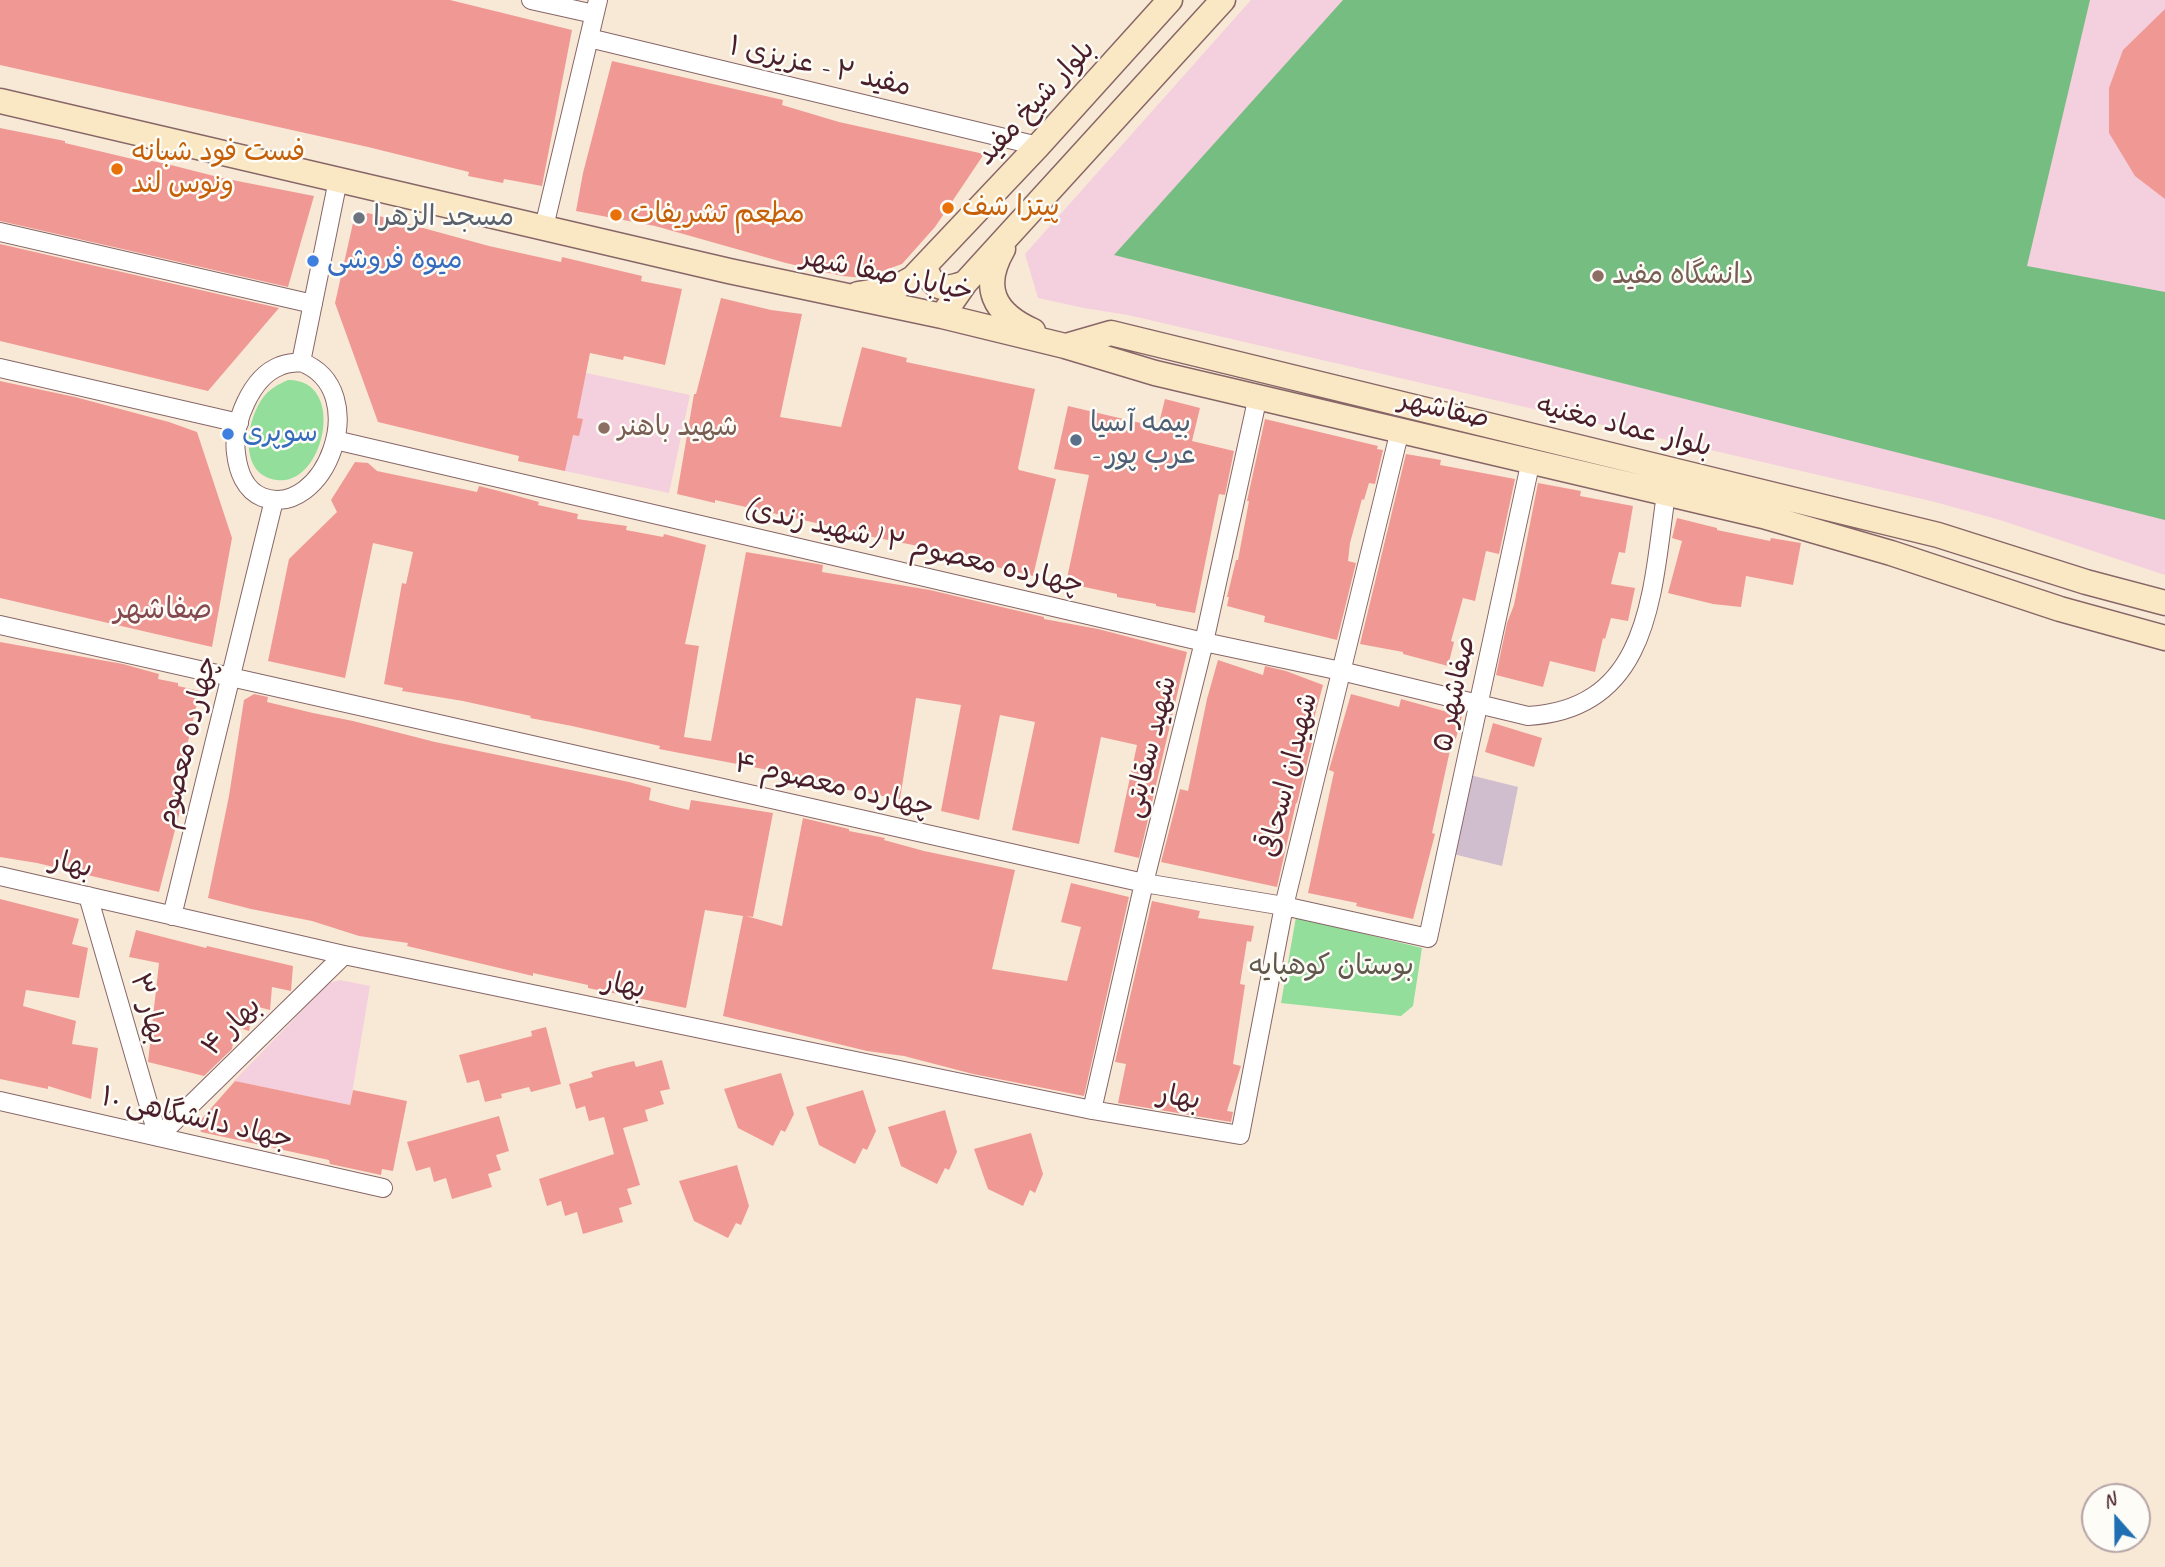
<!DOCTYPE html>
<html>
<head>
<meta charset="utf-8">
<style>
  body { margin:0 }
  #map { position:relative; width:2165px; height:1567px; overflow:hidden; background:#f8e9d7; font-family:Caveat,sans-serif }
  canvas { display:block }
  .north { position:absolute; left:2081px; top:1483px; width:70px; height:70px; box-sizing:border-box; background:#fdfcf7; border:2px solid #b5a4a5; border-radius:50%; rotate:339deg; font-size:19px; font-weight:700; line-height:28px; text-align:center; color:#4a1f2b }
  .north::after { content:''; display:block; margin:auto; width:24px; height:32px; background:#1f6fb2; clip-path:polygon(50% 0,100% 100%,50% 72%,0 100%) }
</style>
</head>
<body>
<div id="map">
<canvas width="2165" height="1567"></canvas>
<div class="north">N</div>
</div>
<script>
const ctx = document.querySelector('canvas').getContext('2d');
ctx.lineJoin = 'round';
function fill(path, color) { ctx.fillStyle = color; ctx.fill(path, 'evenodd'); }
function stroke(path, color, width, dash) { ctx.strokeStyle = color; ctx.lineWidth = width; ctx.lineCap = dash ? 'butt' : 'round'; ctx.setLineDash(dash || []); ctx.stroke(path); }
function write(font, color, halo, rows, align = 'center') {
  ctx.font = font + ' Caveat,"Playpen Sans Arabic",sans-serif'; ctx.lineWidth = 5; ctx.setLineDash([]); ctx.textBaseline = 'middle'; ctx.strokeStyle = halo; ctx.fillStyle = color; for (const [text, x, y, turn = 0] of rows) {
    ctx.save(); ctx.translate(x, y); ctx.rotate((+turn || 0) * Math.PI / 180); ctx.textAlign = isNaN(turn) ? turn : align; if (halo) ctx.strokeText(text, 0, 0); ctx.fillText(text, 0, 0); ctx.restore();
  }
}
fill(new Path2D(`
  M1251 0H2165V575L2000 520 1935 502 1128 315 1084 308 1038 298 1025 254Z
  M539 363 690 395 669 493 518 461Z
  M340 980 370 986 350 1105 234 1081 329 983Z`), '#f4cfdd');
fill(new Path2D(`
  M1470 775 1518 787 1502 866 1453 854Z`), '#d0bdcd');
fill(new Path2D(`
  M288 380C348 379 324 487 277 480 238 475 246 422 262 399 269 389 277 385 288 380Z
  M1296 917 1422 948 1413 1006 1401 1016 1281 1003Z`), '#93de9a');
fill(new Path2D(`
  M1343 0H2090L2027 266 2165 292V520L1114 255Z`), '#76bd82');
fill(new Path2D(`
  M0 0H450L572 30 542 186 504 179 503 183 468 176 469 172 368 147 0 65Z
  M2165 9V199L2135 176 2109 133V88L2123 50Z
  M612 61 783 100 782 105 839 122 984 154 935 227 902 264 863 278 842 276 786 263 655 226 576 211 583 173Z
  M0 128 65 141V143L141 161 142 159 167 164 222 178 314 196 288 287 0 221Z
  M368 213 489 246 561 262 562 257 642 276 641 281 682 289 665 365 624 356 623 360 590 353 577 418 583 419 579 436 573 435 565 471 518 461 519 456 378 422 335 303 353 223Z
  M0 244 279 308 208 391 0 341Z
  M721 298 771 310 802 314 780 417 841 427 862 347 907 358 906 362 1035 389 1018 468 1019 470 1056 479 1033 576 972 561 973 557 838 530V528L715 500V503L677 494 694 394H696Z
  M0 381 75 397 169 422 197 432 232 538 212 647 0 598Z
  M1165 399 1200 408 1192 441 1234 451 1225 495 1219 494 1195 613 1156 606V604L1117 597V594L1066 583 1089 475 1054 469 1068 406 1158 427Z
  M1265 419 1378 446 1377 449 1383 450 1375 484 1369 483 1364 500 1362 499 1350 543 1348 561 1356 563 1337 640 1264 622 1265 616 1227 606 1229 597H1227L1236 560H1238L1249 501H1247Z
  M1406 454 1441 460 1440 465 1515 479 1499 554 1486 551 1475 601 1463 598 1451 641 1454 642 1448 666 1403 654V652L1360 644Z
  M355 462 368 463 377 471 477 492 479 486 499 491 539 502 538 505 578 514 577 519 627 526 626 530 663 537 664 534 706 545 685 644 699 646 684 737 711 741 746 552 818 564 823 565 822 572 930 590 1044 617V619L1098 629 1187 652 1139 858 1114 852 1137 745 1101 737 1079 844 1012 830 1035 722 1000 715 979 820 941 811 961 705 916 698 900 799 802 782 803 780 784 773 659 749 660 746 572 726 530 718 531 716 463 701 402 691 403 688 384 684 402 583 406 584 413 552 373 543 345 678 268 661 289 559 337 512 331 500Z
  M1538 483 1581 491 1580 496 1633 506 1625 553 1619 552 1611 584 1635 588 1628 621 1611 618 1605 639 1603 638 1595 672 1550 661 1543 687 1496 675 1507 623 1514 605Z
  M1677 518 1717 528V530L1770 541 1771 538 1801 543 1793 585 1746 576 1741 607 1713 604 1668 593 1682 541 1672 538Z
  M0 642 123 664 159 674 158 679 178 683V686L200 691 176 792 184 795 159 892 37 863 0 857Z
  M1218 660 1263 675 1265 666 1286 671 1323 685 1309 737 1313 738 1297 803H1296L1277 887 1161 862 1180 789 1188 791 1207 699Z
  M254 694 268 697 267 702 313 713 353 721 435 742 629 782 651 788 649 800 672 806 689 810 691 800 773 813 753 917 746 916 782 926 803 818 849 829V831L885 838 884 840 924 851 1015 870 992 969 1067 981 1081 927 1061 922 1071 883 1129 897 1084 1096 973 1074 904 1056 867 1051 723 1016 743 916 705 910 686 1008 588 988V985L533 973V976L407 946 408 943 359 936 312 921 251 909 208 898 229 796 244 700Z
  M1351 694 1399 707 1401 699 1462 716 1455 742 1452 741 1432 833 1435 834 1413 919 1356 906 1357 903 1308 893 1334 772 1329 770Z
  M1493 723 1542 738 1534 767 1485 752Z
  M0 899 79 919 72 944 88 948 79 998 26 990 23 1006 76 1021 72 1044 98 1048 91 1099 48 1086V1089L0 1079Z
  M1152 901 1200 911 1198 918 1254 926 1251 942 1247 941 1240 984 1245 985 1233 1064 1241 1066 1227 1111 1233 1112 1231 1122 1118 1103 1126 1064 1115 1062Z
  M136 930 206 948 207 946 293 966 291 991 272 987 270 1010 254 1006 249 1031 236 1027 232 1049 204 1076 148 1062 159 963 129 957Z
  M546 1027 561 1084 531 1092 529 1087 501 1094 502 1098 485 1102 479 1080 467 1083 459 1055 532 1036 531 1031Z
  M662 1060 670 1089 660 1091 664 1104 645 1110 648 1121 623 1128 640 1185 627 1189 632 1204 619 1208 623 1222 583 1234 577 1212 565 1216 561 1201 547 1206 539 1179 614 1154 604 1117 589 1121 585 1106 576 1109 569 1084 593 1077 591 1072 609 1067 634 1061 636 1067Z
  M781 1073 794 1114 785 1132 781 1130 773 1146 738 1128 724 1089Z
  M235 1081 350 1105 353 1090 407 1101 393 1171 382 1169 381 1175 330 1164 329 1160 201 1132 198 1123Z
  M863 1090 876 1131 867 1150 863 1148 855 1164 819 1145 806 1107Z
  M945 1110 957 1152 949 1170 945 1168 937 1184 901 1166 888 1127Z
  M499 1116 509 1151 496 1155 501 1170 488 1174 492 1187 452 1199 446 1178 434 1182 430 1167 416 1171 407 1142Z
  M1031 1133 1043 1174 1035 1193 1030 1190 1023 1206 988 1189 974 1149Z
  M737 1165 749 1206 741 1225 736 1223 728 1238 694 1221 679 1181Z`), '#f09994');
const street = new Path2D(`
  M531 0 594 14
  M589 38 1038 146
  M544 227 598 0
  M0 232 313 304
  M301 362C375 390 324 521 262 497 245 490 238 471 236 453 232 424 251 377 280 366 286 363 294 363 301 362Z
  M301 362 338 180
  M0 368 239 423
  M335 440 1204 642 1341 671 1528 716C1652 709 1652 589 1666 494
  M0 625 1144 883 1284 906 1428 938 1531 460
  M0 876 344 955 1092 1110 1240 1135 1284 906 1400 430
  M88 896 158 1137 344 955
  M172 916 274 500
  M0 1101 383 1188
  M1092 1110 1144 883 1204 642 1258 396`);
const secondary = new Path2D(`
  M0 101 729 271 942 316 1065 346 1155 373 1763 516 1891 553 2060 609 2165 638
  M1003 249C981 287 993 313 1033 331
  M925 266C932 290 944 291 965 283
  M858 294 895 288 913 278 1038 146 1170 0
  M942 316 965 283 1223 0
  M1066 346 1111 333 1938 535 2086 582 2165 603`);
stroke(street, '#876667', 20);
stroke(secondary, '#876667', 27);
stroke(street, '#fff', 18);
stroke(secondary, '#fae7c3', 24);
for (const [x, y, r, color] of [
  [117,169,7,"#e8710a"],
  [948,208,7,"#e8710a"],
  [616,215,7,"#e8710a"],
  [359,218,7,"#6b7280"],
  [313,261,7,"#3f7fe0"],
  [1598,276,7,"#8d6e63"],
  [604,428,7,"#8d6e63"],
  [228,434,7,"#3f7fe0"],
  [1076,440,7,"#5c6f8a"]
]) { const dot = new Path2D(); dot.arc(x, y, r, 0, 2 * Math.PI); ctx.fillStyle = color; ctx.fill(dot); stroke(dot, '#fdfcf7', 2.5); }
write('28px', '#4a1f2b', '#fdfcf7', [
  ["مفید ۲ - عزیزی ۱",820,67,13],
  ["بلوار شیخ مفید",1036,103,-47],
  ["خیابان صفا شهر",887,275,12],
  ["صفاشهر",1444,410,13],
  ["بلوار عماد مغنیه",1624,427,14],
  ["چهارده معصوم ۲ (شهید زندی)",913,547,13],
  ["صفاشهر ۵",1455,694,-78],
  ["چهارده معصوم",188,742,-76],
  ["شهید سقایتی",1151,747,-76],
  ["شهیدان اسحاقی",1289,775,-76],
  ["چهارده معصوم ۴",834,786,13],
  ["بهار",71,865,13],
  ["بهار",624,986,12],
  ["بهار ۳",148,1009,74],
  ["بهار ۴",232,1027,-45],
  ["بهار",1179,1098,10],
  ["جهاد دانشگاهی ۱۰",197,1119,13]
]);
write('28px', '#c56008', '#fdfcf7', [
  ["فست فود شبانه",131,153],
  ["ونوس لند",131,185],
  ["پیتزا شف",962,208],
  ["مطعم تشريفات",630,215]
], 'left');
write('28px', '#5b616d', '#fdfcf7', [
  ["مسجد الزهرا",373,218]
], 'left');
write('28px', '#366cbe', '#fdfcf7', [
  ["میوه فروشی",327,261],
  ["سوپری",242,434]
], 'left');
write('28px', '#785e54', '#fdfcf7', [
  ["دانشگاه مفید",1612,276],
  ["شهید باهنر",618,428]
], 'left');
write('28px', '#4e5e75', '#fdfcf7', [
  ["بیمه آسیا",1090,424],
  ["- عرب پور",1090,456]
], 'left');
write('28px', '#60584c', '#fdfcf7', [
  ["بوستان کوهپایه",1331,967]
]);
write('30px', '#844a50', '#fdfcf7', [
  ["صفاشهر",163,610]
]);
</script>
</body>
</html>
